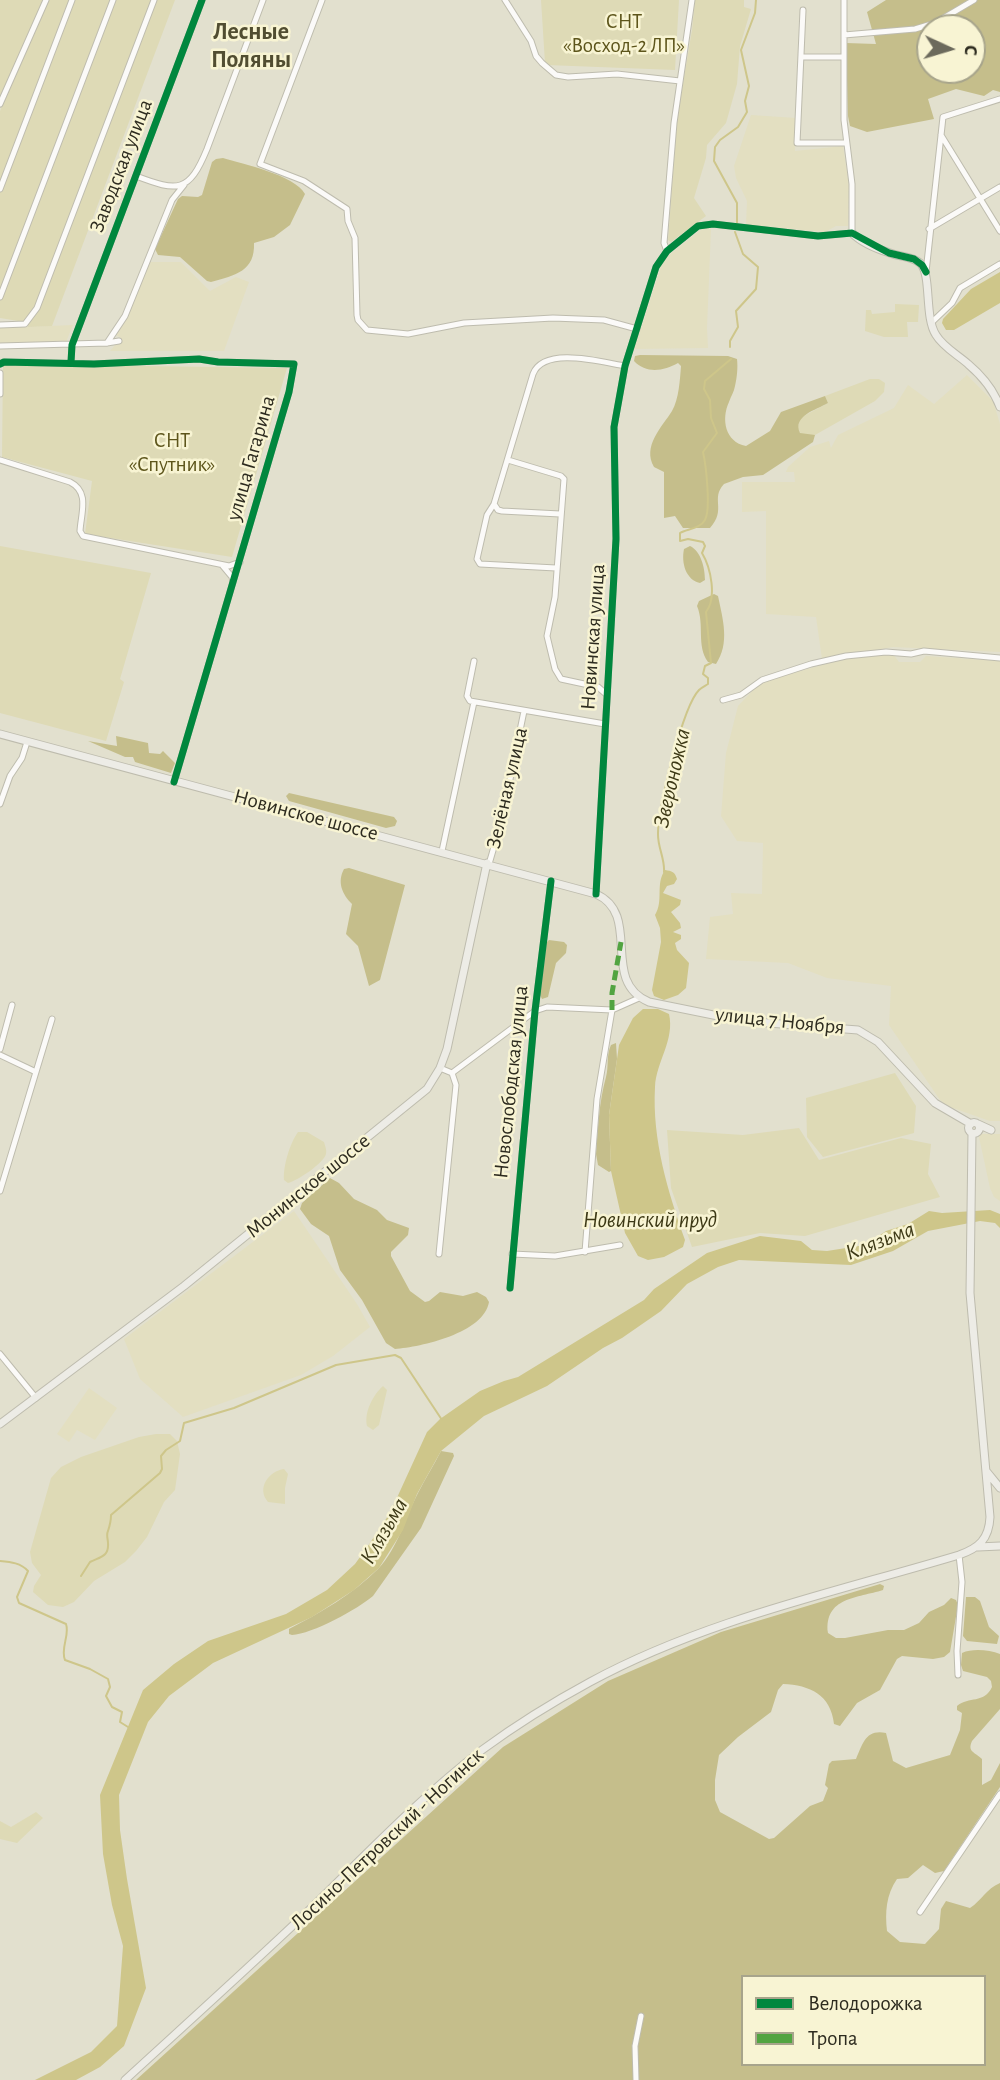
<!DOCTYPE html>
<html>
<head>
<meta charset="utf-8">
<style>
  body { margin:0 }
  #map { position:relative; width:1000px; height:2080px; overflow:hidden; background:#e2e0ce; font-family:"Alegreya Sans",sans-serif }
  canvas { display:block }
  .legend { position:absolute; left:741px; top:1975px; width:245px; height:91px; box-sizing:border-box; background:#f8f4d3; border:2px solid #a7a48b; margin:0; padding:9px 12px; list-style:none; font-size:21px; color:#2d2b1f }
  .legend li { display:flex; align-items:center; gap:14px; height:35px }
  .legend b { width:35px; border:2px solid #a7a48b }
  .north { position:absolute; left:916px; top:14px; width:70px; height:70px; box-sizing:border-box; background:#f8f4d3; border:2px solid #a7a48b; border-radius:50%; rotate:94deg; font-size:19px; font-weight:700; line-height:28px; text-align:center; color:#2d2b1f }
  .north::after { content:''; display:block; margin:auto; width:24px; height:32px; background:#6c6a5c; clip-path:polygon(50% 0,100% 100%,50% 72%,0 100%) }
</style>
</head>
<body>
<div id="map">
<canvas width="1000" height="2080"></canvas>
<ul class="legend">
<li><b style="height:9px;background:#00873e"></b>Велодорожка</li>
<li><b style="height:9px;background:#52a441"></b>Тропа</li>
</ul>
<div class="north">С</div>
</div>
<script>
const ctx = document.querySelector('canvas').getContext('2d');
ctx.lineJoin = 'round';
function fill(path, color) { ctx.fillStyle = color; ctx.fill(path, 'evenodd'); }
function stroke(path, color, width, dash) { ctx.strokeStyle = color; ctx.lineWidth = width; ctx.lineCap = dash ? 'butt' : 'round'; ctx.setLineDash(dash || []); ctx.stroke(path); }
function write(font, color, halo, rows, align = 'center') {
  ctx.font = font + ' "Alegreya Sans",sans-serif'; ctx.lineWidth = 5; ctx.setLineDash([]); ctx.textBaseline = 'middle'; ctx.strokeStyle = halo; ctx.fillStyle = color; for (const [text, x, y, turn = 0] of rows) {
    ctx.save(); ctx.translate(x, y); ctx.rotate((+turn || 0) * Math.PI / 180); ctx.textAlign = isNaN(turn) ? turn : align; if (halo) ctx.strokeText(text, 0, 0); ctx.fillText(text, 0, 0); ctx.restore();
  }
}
fill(new Path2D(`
  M751 115 796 118 795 151 843 146 849 186 848 226H836L825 232 746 225 747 201 736 178 734 166Z
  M706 228 711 229 707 328 708 348 632 349 643 323 663 260 699 231Z
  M147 262H181L210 291 236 277 249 282 224 351H110L121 338 116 335Z
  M73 325 66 342 0 344V328Z
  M967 375 993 401 1000 424V652L893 647 822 659 816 617 766 614V511L742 512V482H795L794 472H786L788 467 810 447 829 441 831 448 838 435 894 408 908 385 934 404Z
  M893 654 899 662H920L926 656 1000 661V1121H990L947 1106 940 1100 889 1025 891 986 827 978 788 963 706 959 710 917 733 914 731 893 762 894 763 843 737 841 721 816 726 753 738 706 759 684 781 676 853 657Z
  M980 1134H1000V1201L994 1197 990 1188 979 1137Z
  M294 1211 357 1304 370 1327 333 1356 301 1375 183 1417 140 1379 124 1339Z
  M89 1388 117 1408 95 1440 77 1430 69 1442 57 1434Z`), '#e3dfc1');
fill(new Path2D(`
  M0 0H43L0 98Z
  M48 0H175L52 326 28 327 24 322 0 318V111Z
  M541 0H679L675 70 547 65 545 63Z
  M695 0H744V7L751 9 740 46 737 84 726 123 707 145 706 158 694 198 706 216 671 242 668 240 677 119 692 30Z
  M895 304 919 305 918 322H907L908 337H884L865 331 866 310H871L872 314 895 312Z
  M3 364 287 368 232 557 85 534 92 481 2 457Z
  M870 379H879L885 383 884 392 875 401 815 435H803L797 430 800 418 828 403 825 396Z
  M0 546 151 573 120 679 124 682 106 741 0 713Z
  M895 1073 916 1106 914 1133 823 1157 807 1137 806 1098Z
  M799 1128 819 1160 901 1138 931 1144 928 1174 940 1197 805 1236 760 1233 692 1247 671 1188 667 1130 743 1135Z
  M298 1132H307L324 1142C325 1146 327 1150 326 1154 324 1163 297 1181 288 1183L284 1180C283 1166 290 1143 298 1132Z
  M383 1386 387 1390 379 1425 373 1430 367 1426C364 1412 373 1395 383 1386Z
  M156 1434H170L177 1441 180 1454 175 1490 164 1502 147 1537 136 1551 125 1562 94 1581 74 1602 63 1607 48 1605 33 1592 34 1586 41 1575 32 1563 30 1552 51 1478 61 1467 81 1457 139 1437Z
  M284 1469 288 1474 285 1488V1504L268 1502C256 1488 269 1471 284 1469Z
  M36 1812 43 1818 17 1843 0 1839V1821L11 1827Z`), '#dedab6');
fill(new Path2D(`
  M886 0H1000V92L993 90 984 96 956 89 928 99 934 119 867 132 850 126 848 116 846 43 876 44 867 12ZM930 28H972V70H930Z
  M223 158C243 164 295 175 305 194L290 225 274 237 254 243C255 271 236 275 211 282L207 281 180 257 158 255 155 249 178 199 182 196 198 197 202 195 212 162 216 159Z
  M640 355 728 356 737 359C738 367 737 378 735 386 734 392 731 396 729 402 721 419 725 442 746 446L770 431 781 412 825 396 828 403C816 410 792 416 800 433L815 435 813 442 763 475 743 477 724 484C710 499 727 509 710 528H683L675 516 664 518V472L654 467C642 446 662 427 672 411 679 399 680 379 681 366L678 363C664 371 646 374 634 361L635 356Z
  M690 546C701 551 705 568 705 580L700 583C686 580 681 563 684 549Z
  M714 594 718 596C723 620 730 643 716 664L708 662C696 645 705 625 697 606L699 601Z
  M116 736 148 743 149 753 160 754 163 751 175 763 171 773 135 762 133 757H125L88 741 117 746Z
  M289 793 394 817 397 821 395 826 386 828 289 801 286 796Z
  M349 868 405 885 380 980 369 986 358 946 346 934 352 904C342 894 337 882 344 869Z
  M549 940 564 942 567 945 566 953 556 963 548 997 542 999 540 995 546 943Z
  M616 1043 617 1059 609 1115 611 1171 609 1172 598 1165 596 1154C598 1128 599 1102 606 1077 609 1066 606 1056 611 1045Z
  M330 1178 339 1183 354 1199 377 1210 387 1220 409 1228 408 1235 391 1252V1256L410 1291 425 1302 429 1301 440 1292 463 1296 477 1292 486 1297 489 1302C484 1333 421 1347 395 1349L386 1343 362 1300 340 1270 329 1236 311 1224 300 1209 302 1203Z
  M441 1451 453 1453 454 1456 421 1528 373 1596C358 1609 312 1634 292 1635L289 1634V1629C320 1613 353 1594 378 1569 398 1548 405 1518 418 1493 425 1479 434 1465 441 1451Z
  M880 1584 884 1586 883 1590C858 1598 824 1597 828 1633L836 1638H845L888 1630H904L919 1623 929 1612 944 1605 951 1598 956 1600 958 1605 950 1652 944 1657 933 1659 902 1656 897 1659 880 1690 857 1703 840 1726 834 1724C831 1695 810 1685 783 1684L778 1690 771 1712 738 1737 719 1755 715 1780V1800L720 1812 769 1839 774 1838 810 1806 823 1801 828 1788 825 1785 829 1764 832 1761 856 1759C863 1743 866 1729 886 1733L893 1761 906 1768 950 1755 960 1730 962 1713 957 1710V1706C969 1696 984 1704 992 1687L991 1681 987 1677 963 1671 961 1665 962 1653C973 1648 989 1650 1000 1654V1709L972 1741C967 1752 975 1752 982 1759V1785L991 1780 1000 1763V1787L944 1871 935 1873 923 1865 908 1878 897 1879C886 1895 885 1912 887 1931L900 1942 925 1944 939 1929 941 1909 946 1901 970 1908C982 1900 986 1889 1000 1883V2080H136L503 1747 608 1681 721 1632ZM743 1977H984V2064H743Z
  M966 1597H975L980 1601 989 1627 999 1636 997 1644 967 1641 963 1636Z`), '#c5be8b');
fill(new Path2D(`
  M1000 272V303L954 330H946L942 323 943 319 971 289Z
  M665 870C672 871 675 872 677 879L674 884 667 886 663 893 681 900 680 905 671 912 680 923 681 928 673 932 681 935V939L675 943 677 950 689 963 686 988 678 995 664 1000 654 996 652 990 661 942 660 928 655 915C664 901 655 884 665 870Z
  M643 1009H658L669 1014C675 1040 656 1062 655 1087 652 1140 668 1192 685 1240L683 1247 664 1257 648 1260 638 1256 625 1233 611 1171 609 1115 619 1045 633 1018Z
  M990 1210 1000 1214V1228L995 1223 980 1221 928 1231 893 1251 851 1265 739 1260 718 1267 687 1284 661 1311 622 1338 603 1348 547 1386 484 1416 441 1451 417 1494 403 1530 379 1568 354 1590 312 1617 213 1663 169 1696 148 1722 119 1795 120 1830 127 1879 146 1988 124 2046 100 2067 76 2080H35L91 2052 117 2026 123 1946 112 1905 103 1854 100 1795 143 1690 174 1664 208 1641 286 1614 327 1590 355 1564 370 1543 390 1513 427 1432 440 1419 480 1391 504 1381 518 1377 644 1300 654 1289 707 1253 760 1236 801 1241 812 1250 827 1251 865 1245 886 1231 908 1224 929 1211 942 1213Z`), '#cec68a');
stroke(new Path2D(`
  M737 223V203L714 161 715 147 720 140 738 127 747 112 745 101 749 86 741 50 755 13 756 0
  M730 347V341L738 327 736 311 756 289 758 267 743 254 735 232
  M664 872C665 859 658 848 658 835 657 811 683 706 699 690 702 687 705 686 708 684V678L703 674 705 666 711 663 706 612C717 598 711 568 702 553L705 546 703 542 688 539 680 541V533C687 529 700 529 705 520 711 509 706 465 703 452L717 433 711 418 710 400 704 389 705 381 731 359
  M0 1561C11 1562 21 1563 28 1571L17 1597 19 1603 66 1624C70 1636 60 1648 65 1660L90 1669 108 1679 110 1687 106 1696 112 1707 122 1712 120 1722 128 1727
  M81 1576 90 1562C100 1557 109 1557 108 1543 108 1539 106 1535 108 1531 110 1525 111 1522 111 1515L160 1473 162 1469 161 1456 166 1450 180 1441 184 1423 234 1408 336 1365 395 1355 401 1358 442 1420`), '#cec68a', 2);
const street = new Path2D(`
  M322 0 260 164 304 181 347 209 348 221 355 238 357 315 358 320 367 330 408 334 464 323 553 318 604 320 637 329
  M505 0 531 41 536 56 542 63 556 75 568 77 617 74 680 81
  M803 10 797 143H846
  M844 35 915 29 935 23 974 0
  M801 57H844
  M0 104 46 0
  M941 135 1000 231
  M136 176C178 192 189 193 207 149L263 0
  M0 189 72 0
  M929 229 1000 187
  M667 251 664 243 674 123 692 0
  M926 272 943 117 1000 99
  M0 297 113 0
  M931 323 952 303 960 288 1000 264
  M0 325 25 324 37 308 154 0
  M107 343 125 316 172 200 184 185
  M0 346 107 343 119 341
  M71 362 72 345 202 0
  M0 364 4 362 94 364 199 359 218 362 294 364 289 392 174 782
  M0 373V394
  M0 460 70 482C90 492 81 513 80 531L83 536 229 566 240 562
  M508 460 561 476 564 479 555 597 547 636 555 669 561 679 598 687 606 694
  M494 504 498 510 502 511 560 514
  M222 565 232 577 233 582
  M556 568 480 564 477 559 487 515 494 504 533 374C544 346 601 362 625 366
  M474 661 467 696 470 701 605 724
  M723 700 741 695 762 680 811 664 846 656 886 652 911 654 924 651 1000 658
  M0 804 10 776 22 758 27 742
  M442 851 474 702
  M489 864 501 823 524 711
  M596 894 616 539 614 427 625 366 656 267 667 251 698 226 713 224 818 236 852 233V184L844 120V0
  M0 1049 12 1005
  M0 1055 36 1072
  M452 1073 535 1011 547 1007 612 1010
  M0 1191 52 1019
  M585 1252 597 1099 612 1010 639 998
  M439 1254 456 1085 452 1073 440 1068
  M512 1254 555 1256 620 1245
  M510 1288 535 1011 551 881
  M0 1354 36 1398
  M958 1675 957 1651 962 1582 959 1555
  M920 1912 1000 1794
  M636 2080 635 2046 641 2016`);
const secondary = new Path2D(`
  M852 233C861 242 877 249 890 253 900 257 912 256 920 263 932 274 924 317 936 335 943 347 958 355 968 364 981 375 994 391 1000 407
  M0 734 596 894C643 915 599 981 649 1002L743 1021 858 1030 878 1042 935 1103 971 1124
  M968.5 1128a5.5 5.5 0 1 1 11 0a5.5 5.5 0 1 1-11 0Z
  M978 1124 991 1130
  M0 1424 184 1286 427 1089 440 1068 447 1049 487 863
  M987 1472 1000 1488
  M978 1547 1000 1546
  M125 2080C185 2025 245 1971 304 1915 362 1859 418 1799 482 1750 516 1725 553 1702 590 1682 704 1620 836 1592 959 1555 979 1548 989 1539 990 1517L970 1293 972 1133`);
stroke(street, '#bebcae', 7);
stroke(secondary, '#bebcae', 9);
stroke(street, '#fbfaf8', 5);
stroke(secondary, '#edece6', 7);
stroke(new Path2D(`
  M612 1010V993L621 942`), '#52a441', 5, [10, 5]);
stroke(new Path2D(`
  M71 362 72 345 202 0
  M0 364 4 362 94 364 199 359 218 362 294 364 289 392 174 782
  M596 894 616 539 614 427 625 366 656 267 667 251 698 226 713 224 818 236 852 233 889 253 914 259 922 265 926 272
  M510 1288 535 1011 551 881`), '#00873e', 7);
write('21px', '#5d551b', '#f8f4d3', [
  ["СНТ",624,22],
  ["«Восход-2 ЛП»",624,46],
  ["СНТ",172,441],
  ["«Спутник»",172,465]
]);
write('21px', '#2d2b1f', '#f8f4d3', [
  ["Заводская улица",121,166,-69],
  ["улица Гагарина",251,458,-74],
  ["Новинская улица",593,637,-86],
  ["Зелёная улица",507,788,-77],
  ["Новинское шоссе",306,815,15],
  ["улица 7 Ноября",780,1021,6],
  ["Новослободская улица",511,1082,-84],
  ["Монинское шоссе",308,1186,-39],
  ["Лосино-Петровский - Ногинск",387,1839,-43]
]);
write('italic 23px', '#3d3916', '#f8f4d3', [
  ["Звероножка",672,778,-77],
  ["Новинский пруд",650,1220],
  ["Клязьма",880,1241,-21],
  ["Клязьма",384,1531,-60]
]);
write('bold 24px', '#514d31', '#f8f4d3', [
  ["Лесные",251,32],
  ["Поляны",251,60]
]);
</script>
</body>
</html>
